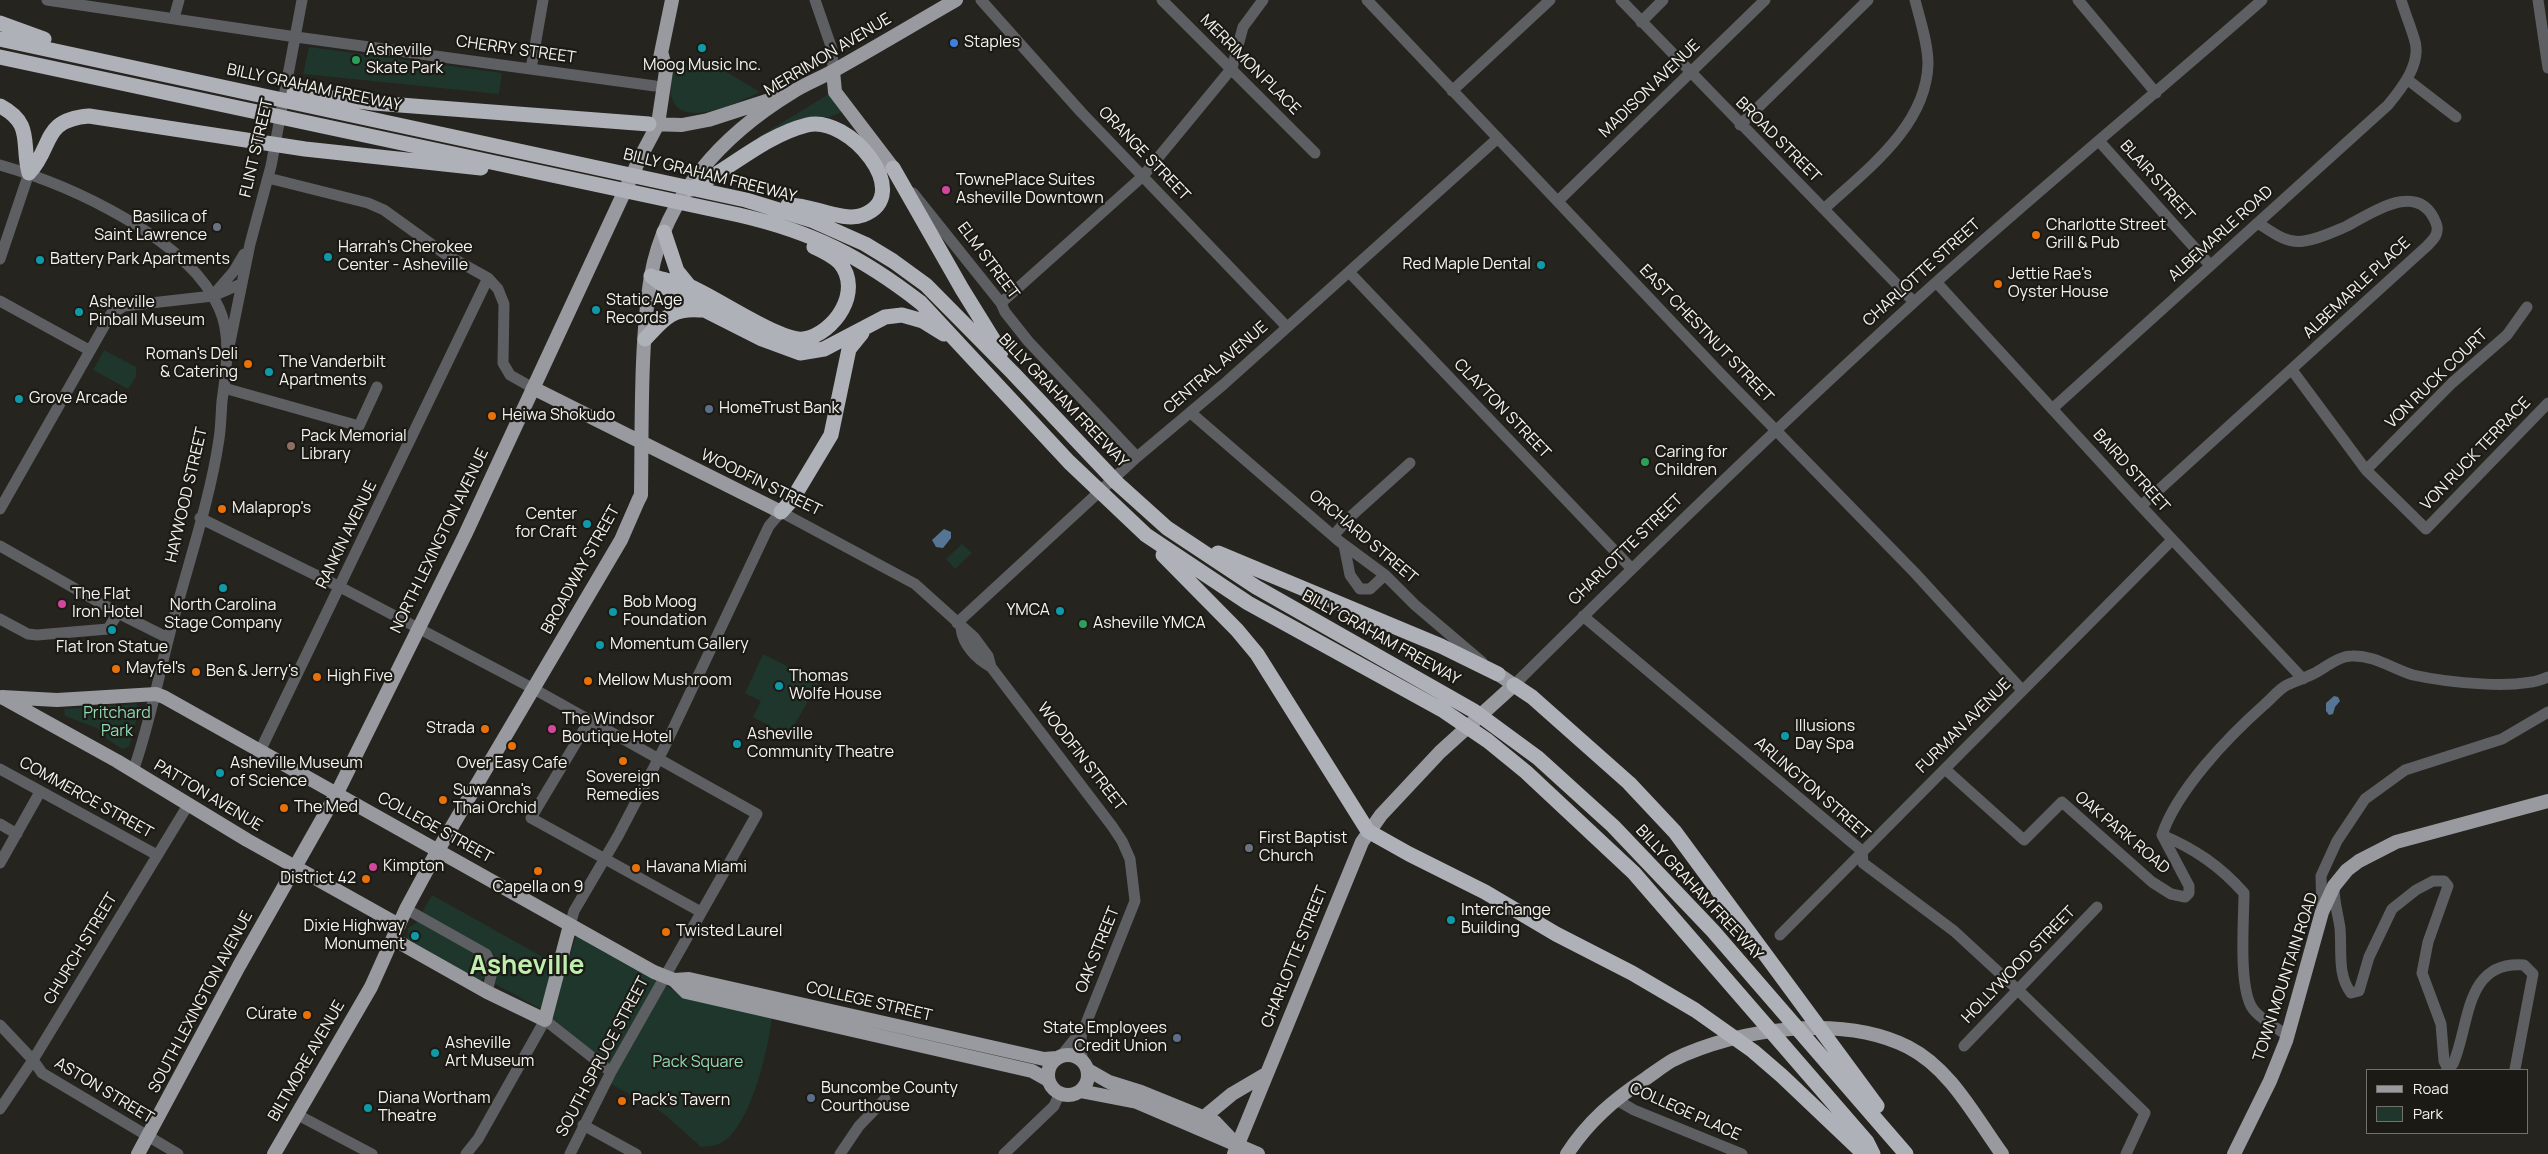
<!DOCTYPE html>
<html>
<head>
<meta charset="utf-8">
<style>
  body { margin:0 }
  #map { position:relative; width:2548px; height:1154px; overflow:hidden; background:#25241e; font-family:Manrope,sans-serif }
  canvas { display:block }
  .legend { position:absolute; left:2366px; top:1069px; width:162px; height:65px; box-sizing:border-box; background:#1c1a15; border:1px solid #73716d; margin:0; padding:6px 9px; list-style:none; font-size:15px; color:#f5f4f0 }
  .legend li { display:flex; align-items:center; gap:10px; height:25px }
  .legend b { width:25px; border:1px solid #73716d }
</style>
</head>
<body>
<div id="map">
<canvas width="2548" height="1154"></canvas>
<ul class="legend">
<li><b style="height:6px;background:#989aa0"></b>Road</li>
<li><b style="height:14px;background:#1e362b"></b>Park</li>
</ul>
</div>
<script>
const ctx = document.querySelector('canvas').getContext('2d');
ctx.lineJoin = 'round';
function fill(path, color) { ctx.fillStyle = color; ctx.fill(path, 'evenodd'); }
function stroke(path, color, width, dash) { ctx.strokeStyle = color; ctx.lineWidth = width; ctx.lineCap = dash ? 'butt' : 'round'; ctx.setLineDash(dash || []); ctx.stroke(path); }
function write(font, color, halo, rows, align = 'center') {
  ctx.font = font + ' Manrope,sans-serif'; ctx.lineWidth = 4.5; ctx.setLineDash([]); ctx.textBaseline = 'middle'; ctx.strokeStyle = halo; ctx.fillStyle = color; for (const [text, x, y, turn = 0] of rows) {
    ctx.save(); ctx.translate(x, y); ctx.rotate((+turn || 0) * Math.PI / 180); ctx.textAlign = isNaN(turn) ? turn : align; if (halo) ctx.strokeText(text, 0, 0); ctx.fillText(text, 0, 0); ctx.restore();
  }
}
fill(new Path2D(`
  M309 47 502 73 499 94 303 74Z
  M673 63 725 71 760 92C741 101 683 130 672 99 668 88 672 74 673 63Z
  M829 94 842 112 830 117 804 118 755 139Z
  M104 350 136 367V377L128 389 93 370Z
  M962 544 972 553 955 569 946 559Z
  M763 654 819 682 788 736 753 717 761 701 745 693Z
  M136 704 140 707 129 747 122 749 107 739 97 728 65 716 64 709Z
  M432 895 566 970 576 935 688 998 772 1016C769 1047 751 1124 724 1141 717 1146 710 1146 701 1147L663 1113 611 1084 618 1071 539 1008 484 978 480 981 407 939 408 928 416 923Z`), '#1e362b');
fill(new Path2D(`
  M944 529 951 532V538L943 548 936 547 932 540Z
  M2334 696 2338 697 2340 701 2335 707 2333 714 2329 715 2326 711V703Z`), '#567493');
stroke(new Path2D(`
  M47 0 296 37 655 86
  M815 0 832 49 833 71
  M981 0 1081 112 1287 327
  M1162 0 1315 153
  M1367 0 1721 374 1915 573 2022 690
  M1621 0 1914 302
  M2078 0 2156 93
  M2538 0 2548 68
  M174 18 179 0
  M1641 22 1663 0
  M531 69 543 0
  M2408 80 2456 117
  M1452 91 1550 0
  M1740 125 1868 0
  M2099 141 2210 265
  M0 165C70 185 188 238 219 308 232 336 226 372 222 401 221 413 221 426 219 439 210 500 188 564 172 625 159 673 150 724 133 771
  M268 178 368 203 384 210 445 254 488 278 498 289 504 304 503 363 510 375 533 388
  M913 193 1001 303 1005 312 1028 341 1137 457
  M1558 201 1765 0
  M1824 209C1866 170 1926 127 1928 64 1928 43 1920 20 1915 0
  M0 259 29 173
  M1349 272 1632 569
  M1937 283 2141 506 2303 679
  M215 293 234 271 244 254
  M0 301 89 350
  M1001 303 1143 176 1232 68 1243 27 1263 0
  M228 352 250 244 271 166 302 0
  M2292 370 2366 470 2426 529 2548 403
  M224 388 359 426 377 387
  M2052 409 2388 105C2402 88 2423 62 2414 38 2410 25 2405 13 2401 0
  M1191 413 1339 541 1385 575 1415 605 1482 662
  M2366 470 2452 383 2507 335 2527 307
  M2141 506 2427 246C2434 239 2440 233 2436 223 2419 179 2372 213 2347 226 2333 232 2319 239 2304 241 2286 244 2272 232 2258 223
  M0 509 111 314 124 306 213 296 241 284
  M200 518 340 587 534 689 757 814 611 1072 570 1154
  M1333 536 1349 518 1410 463
  M1344 545 1350 575 1360 589H1370L1385 575
  M0 546 118 613 168 638
  M1583 616 1862 851 1863 863 1954 931 2018 990 2145 1113 2126 1154
  M0 619 28 634 37 635 108 629 118 613
  M957 623 1137 457 1224 384 1498 138
  M961 628C963 645 976 659 991 667L1112 826 1122 841 1130 859 1135 901 1081 1036 1082 1060
  M1514 685C1644 556 1776 428 1912 304 2026 200 2146 102 2262 0
  M589 721 531 818 701 912
  M260 751 488 278
  M0 769 157 855
  M1945 769 2024 840 2062 802 2152 882 2171 894 2185 897 2189 893V886L2162 835C2177 790 2228 737 2264 705 2271 699 2279 689 2287 685 2296 681 2305 678 2315 673 2326 667 2339 656 2352 656 2374 655 2393 669 2413 675 2445 682 2520 691 2548 677
  M0 824 17 834
  M2162 835C2195 849 2220 866 2244 893 2244 919 2238 989 2253 1009 2259 1018 2278 1029 2287 1035
  M0 863 40 792
  M2334 888C2334 902 2338 914 2340 928 2342 950 2337 975 2351 993L2359 991 2369 957 2392 909 2416 890 2433 881H2444L2448 886 2428 942 2422 973 2441 1024 2444 1061 2447 1067 2453 1064C2470 1026 2464 960 2524 965L2533 974 2515 1069
  M406 909 486 954 493 968 487 992
  M2322 910 2321 876 2337 841 2365 799 2405 770 2502 739 2548 712
  M570 925 574 911 618 836 664 748 769 526 781 512 915 584 974 637 988 656 991 667
  M1780 935 2172 540
  M0 1025 33 1060 42 1073 178 1154
  M1964 1046 2097 907
  M1061 1056 1074 1040 1081 1036
  M1615 1099 1634 1110 1742 1154
  M0 1109 33 1060 188 805
  M296 1114 372 1154
  M583 1125 636 1154
  M466 1154 478 1139 545 1020 611 1072
  M840 1154 859 1126 885 1099
  M1004 1154 1054 1106 1060 1093`), '#5e5f62', 11);
stroke(new Path2D(`
  M659 63 672 0
  M833 71 835 92 893 168
  M649 124 682 125 708 120 779 97
  M533 388 781 512
  M2 697 57 700 156 694 164 697 654 972 674 980 686 992 1032 1071 1048 1080
  M5 699 117 761 247 840 399 925
  M393 939 487 992 545 1020 570 925
  M674 980 689 979 1044 1059 1057 1058
  M1048 1075a20 20 0 1 1 40 0a20 20 0 1 1-40 0Z
  M1088 1070 1109 1082 1141 1092 1215 1122 1233 1141
  M1080 1091 1137 1102 1258 1154
  M1203 1118 1232 1094 1266 1074
  M138 1154 239 966 337 793 465 535 641 156 658 124 666 71 662 55
  M274 1154 371 987 406 909 434 857 621 540 638 501 641 495C642 426 640 343 651 276 665 196 724 134 791 93 805 84 821 78 835 70 876 47 916 23 956 0
  M1234 1154 1362 842 1381 815 1440 752 1514 685 1498 674
  M1567 1154C1588 1122 1613 1100 1645 1079 1654 1073 1664 1065 1673 1060 1738 1028 1842 1014 1908 1047 1951 1069 1975 1117 2002 1154
  M2234 1154 2270 1081 2286 1041 2322 912 2334 886 2347 870 2359 861 2396 842 2548 801`), '#989aa0', 14);
stroke(new Path2D(`
  M0 23 44 39
  M0 39 746 200 811 220 865 244 893 261 926 285 1013 373 1117 483 1167 528 1256 587 1474 711 1538 758 1613 826 1713 931 1906 1154
  M0 57 739 215C813 232 862 257 921 303L1069 462 1146 535 1248 603 1444 711 1488 741 1526 772 1634 873 1867 1142 1873 1154
  M294 93 374 103 649 124
  M0 106C34 124 21 143 29 173
  M893 168 962 289 1001 352
  M29 173C54 146 41 120 89 116L305 149 481 168
  M691 189C730 169 764 136 807 125 849 114 916 195 863 215 843 223 810 204 788 205
  M664 232 677 271 690 287
  M651 276 677 296 762 339 800 353 824 349 885 317 902 315 923 321 944 334
  M658 278C668 281 680 283 691 287 715 297 782 343 804 339 835 333 863 291 840 263 833 256 823 251 814 247
  M645 339C664 319 671 308 700 310
  M781 512 792 500 831 435 849 349 862 333
  M1218 553 1441 646 1498 674
  M1163 555 1237 630 1257 654 1368 831 1409 854 1485 892 1556 934 1632 973 1695 1010 1753 1051 1782 1076 1864 1154
  M1514 685 1532 697 1629 783 1675 832 1877 1106`), '#afb1b8', 15);
for (const [x, y, r, color] of [
  [954,43,5,"#3f7fe0"],
  [702,48,5,"#0f9aa8"],
  [356,60,5,"#2e9e5b"],
  [946,190,5,"#d1479c"],
  [217,227,5,"#6b7280"],
  [2036,235,5,"#e8710a"],
  [328,257,5,"#0f9aa8"],
  [40,260,5,"#0f9aa8"],
  [1541,265,5,"#0f9aa8"],
  [1998,284,5,"#e8710a"],
  [596,310,5,"#0f9aa8"],
  [79,312,5,"#0f9aa8"],
  [248,364,5,"#e8710a"],
  [269,372,5,"#0f9aa8"],
  [19,399,5,"#0f9aa8"],
  [709,409,5,"#5c6f8a"],
  [492,416,5,"#e8710a"],
  [291,446,5,"#8d6e63"],
  [1645,462,5,"#2e9e5b"],
  [222,509,5,"#e8710a"],
  [587,524,5,"#0f9aa8"],
  [223,588,5,"#0f9aa8"],
  [62,604,5,"#d1479c"],
  [1060,611,5,"#0f9aa8"],
  [613,612,5,"#0f9aa8"],
  [1083,624,5,"#2e9e5b"],
  [112,630,5,"#0f9aa8"],
  [600,645,5,"#0f9aa8"],
  [116,669,5,"#e8710a"],
  [196,672,5,"#e8710a"],
  [317,677,5,"#e8710a"],
  [588,681,5,"#e8710a"],
  [779,686,5,"#0f9aa8"],
  [485,729,5,"#e8710a"],
  [552,729,5,"#d1479c"],
  [1785,736,5,"#0f9aa8"],
  [737,744,5,"#0f9aa8"],
  [512,746,5,"#e8710a"],
  [623,761,5,"#e8710a"],
  [220,773,5,"#0f9aa8"],
  [443,800,5,"#e8710a"],
  [284,808,5,"#e8710a"],
  [1249,848,5,"#6b7280"],
  [373,867,5,"#d1479c"],
  [636,868,5,"#e8710a"],
  [538,871,5,"#e8710a"],
  [366,879,5,"#e8710a"],
  [1451,920,5,"#0f9aa8"],
  [666,932,5,"#e8710a"],
  [415,936,5,"#0f9aa8"],
  [307,1015,5,"#e8710a"],
  [1177,1038,5,"#5c6f8a"],
  [435,1053,5,"#0f9aa8"],
  [811,1098,5,"#5c6f8a"],
  [622,1101,5,"#e8710a"],
  [368,1108,5,"#0f9aa8"]
]) { const dot = new Path2D(); dot.arc(x, y, r, 0, 2 * Math.PI); ctx.fillStyle = color; ctx.fill(dot); stroke(dot, '#1c1a15', 2); }
write('16px', '#f5f4f0', '#1c1a15', [
  ["Staples",964,43],
  ["Asheville",366,51],
  ["Skate Park",366,69],
  ["Moog Music Inc.",702,66,"center"],
  ["TownePlace Suites",956,181],
  ["Asheville Downtown",956,199],
  ["Basilica of",207,218,"right"],
  ["Saint Lawrence",207,236,"right"],
  ["Charlotte Street",2046,226],
  ["Grill & Pub",2046,244],
  ["Harrah's Cherokee",338,248],
  ["Center - Asheville",338,266],
  ["Battery Park Apartments",50,260],
  ["Red Maple Dental",1531,265,"right"],
  ["Jettie Rae's",2008,275],
  ["Oyster House",2008,293],
  ["Static Age",606,301],
  ["Records",606,319],
  ["Asheville",89,303],
  ["Pinball Museum",89,321],
  ["Roman's Deli",238,355,"right"],
  ["& Catering",238,373,"right"],
  ["The Vanderbilt",279,363],
  ["Apartments",279,381],
  ["Grove Arcade",29,399],
  ["HomeTrust Bank",719,409],
  ["Heiwa Shokudo",502,416],
  ["Pack Memorial",301,437],
  ["Library",301,455],
  ["Caring for",1655,453],
  ["Children",1655,471],
  ["Malaprop's",232,509],
  ["Center",577,515,"right"],
  ["for Craft",577,533,"right"],
  ["The Flat",72,595],
  ["Iron Hotel",72,613],
  ["Bob Moog",623,603],
  ["Foundation",623,621],
  ["North Carolina",223,606,"center"],
  ["Stage Company",223,624,"center"],
  ["YMCA",1050,611,"right"],
  ["Asheville YMCA",1093,624],
  ["Momentum Gallery",610,645],
  ["Flat Iron Statue",112,648,"center"],
  ["Mayfel's",126,669],
  ["Ben & Jerry's",206,672],
  ["High Five",327,677],
  ["Thomas",789,677],
  ["Wolfe House",789,695],
  ["Mellow Mushroom",598,681],
  ["The Windsor",562,720],
  ["Boutique Hotel",562,738],
  ["Illusions",1795,727],
  ["Day Spa",1795,745],
  ["Strada",475,729,"right"],
  ["Asheville",747,735],
  ["Community Theatre",747,753],
  ["Asheville Museum",230,764],
  ["of Science",230,782],
  ["Over Easy Cafe",512,764,"center"],
  ["Sovereign",623,778,"center"],
  ["Remedies",623,796,"center"],
  ["Suwanna's",453,791],
  ["Thai Orchid",453,809],
  ["The Med",294,808],
  ["First Baptist",1259,839],
  ["Church",1259,857],
  ["Kimpton",383,867],
  ["Havana Miami",646,868],
  ["District 42",356,879,"right"],
  ["Capella on 9",538,888,"center"],
  ["Interchange",1461,911],
  ["Building",1461,929],
  ["Dixie Highway",405,927,"right"],
  ["Monument",405,945,"right"],
  ["Twisted Laurel",676,932],
  ["Cúrate",297,1015,"right"],
  ["State Employees",1167,1029,"right"],
  ["Credit Union",1167,1047,"right"],
  ["Asheville",445,1044],
  ["Art Museum",445,1062],
  ["Buncombe County",821,1089],
  ["Courthouse",821,1107],
  ["Diana Wortham",378,1099],
  ["Theatre",378,1117],
  ["Pack's Tavern",632,1101]
], 'left');
write('16px', '#f5f4f0', '#1c1a15', [
  ["CHERRY STREET",516,50,8],
  ["MERRIMON AVENUE",828,55,-31],
  ["MERRIMON PLACE",1250,65,45],
  ["BILLY GRAHAM FREEWAY",314,88,12],
  ["MADISON AVENUE",1650,89,-44],
  ["BROAD STREET",1778,140,45],
  ["FLINT STREET",257,148,-77],
  ["ORANGE STREET",1144,154,46],
  ["BILLY GRAHAM FREEWAY",710,176,14],
  ["BLAIR STREET",2157,181,48],
  ["ALBEMARLE ROAD",2221,234,-42],
  ["ELM STREET",988,261,53],
  ["CHARLOTTE STREET",1922,273,-42],
  ["ALBEMARLE PLACE",2357,288,-43],
  ["EAST CHESTNUT STREET",1706,334,46],
  ["CENTRAL AVENUE",1216,368,-41],
  ["VON RUCK COURT",2437,379,-44],
  ["BILLY GRAHAM FREEWAY",1063,401,46],
  ["CLAYTON STREET",1502,409,46],
  ["VON RUCK TERRACE",2476,454,-46],
  ["BAIRD STREET",2131,471,48],
  ["WOODFIN STREET",761,483,26],
  ["HAYWOOD STREET",187,495,-77],
  ["RANKIN AVENUE",347,535,-64],
  ["ORCHARD STREET",1363,537,40],
  ["NORTH LEXINGTON AVENUE",440,541,-64],
  ["CHARLOTTE STREET",1626,550,-44],
  ["BROADWAY STREET",581,570,-61],
  ["BILLY GRAHAM FREEWAY",1381,638,29],
  ["FURMAN AVENUE",1964,726,-45],
  ["WOODFIN STREET",1081,757,52],
  ["ARLINGTON STREET",1812,789,41],
  ["PATTON AVENUE",208,796,31],
  ["COMMERCE STREET",86,798,29],
  ["COLLEGE STREET",435,828,29],
  ["OAK PARK ROAD",2122,833,40],
  ["BILLY GRAHAM FREEWAY",1699,893,47],
  ["CHURCH STREET",81,949,-59],
  ["OAK STREET",1098,950,-68],
  ["CHARLOTTE STREET",1295,957,-68],
  ["HOLLYWOOD STREET",2019,965,-46],
  ["TOWN MOUNTAIN ROAD",2286,977,-72],
  ["SOUTH LEXINGTON AVENUE",201,1002,-62],
  ["COLLEGE STREET",869,1002,13],
  ["SOUTH SPRUCE STREET",603,1057,-62],
  ["BILTMORE AVENUE",307,1061,-60],
  ["ASTON STREET",104,1091,31],
  ["COLLEGE PLACE",1685,1112,24]
]);
write('16px', '#91dab5', '#1c1a15', [
  ["Pritchard",117,714],
  ["Park",117,732],
  ["Pack Square",698,1063]
]);
write('bold 26px', '#beefad', '#1c1a15', [
  ["Asheville",527,967]
]);
</script>
</body>
</html>
